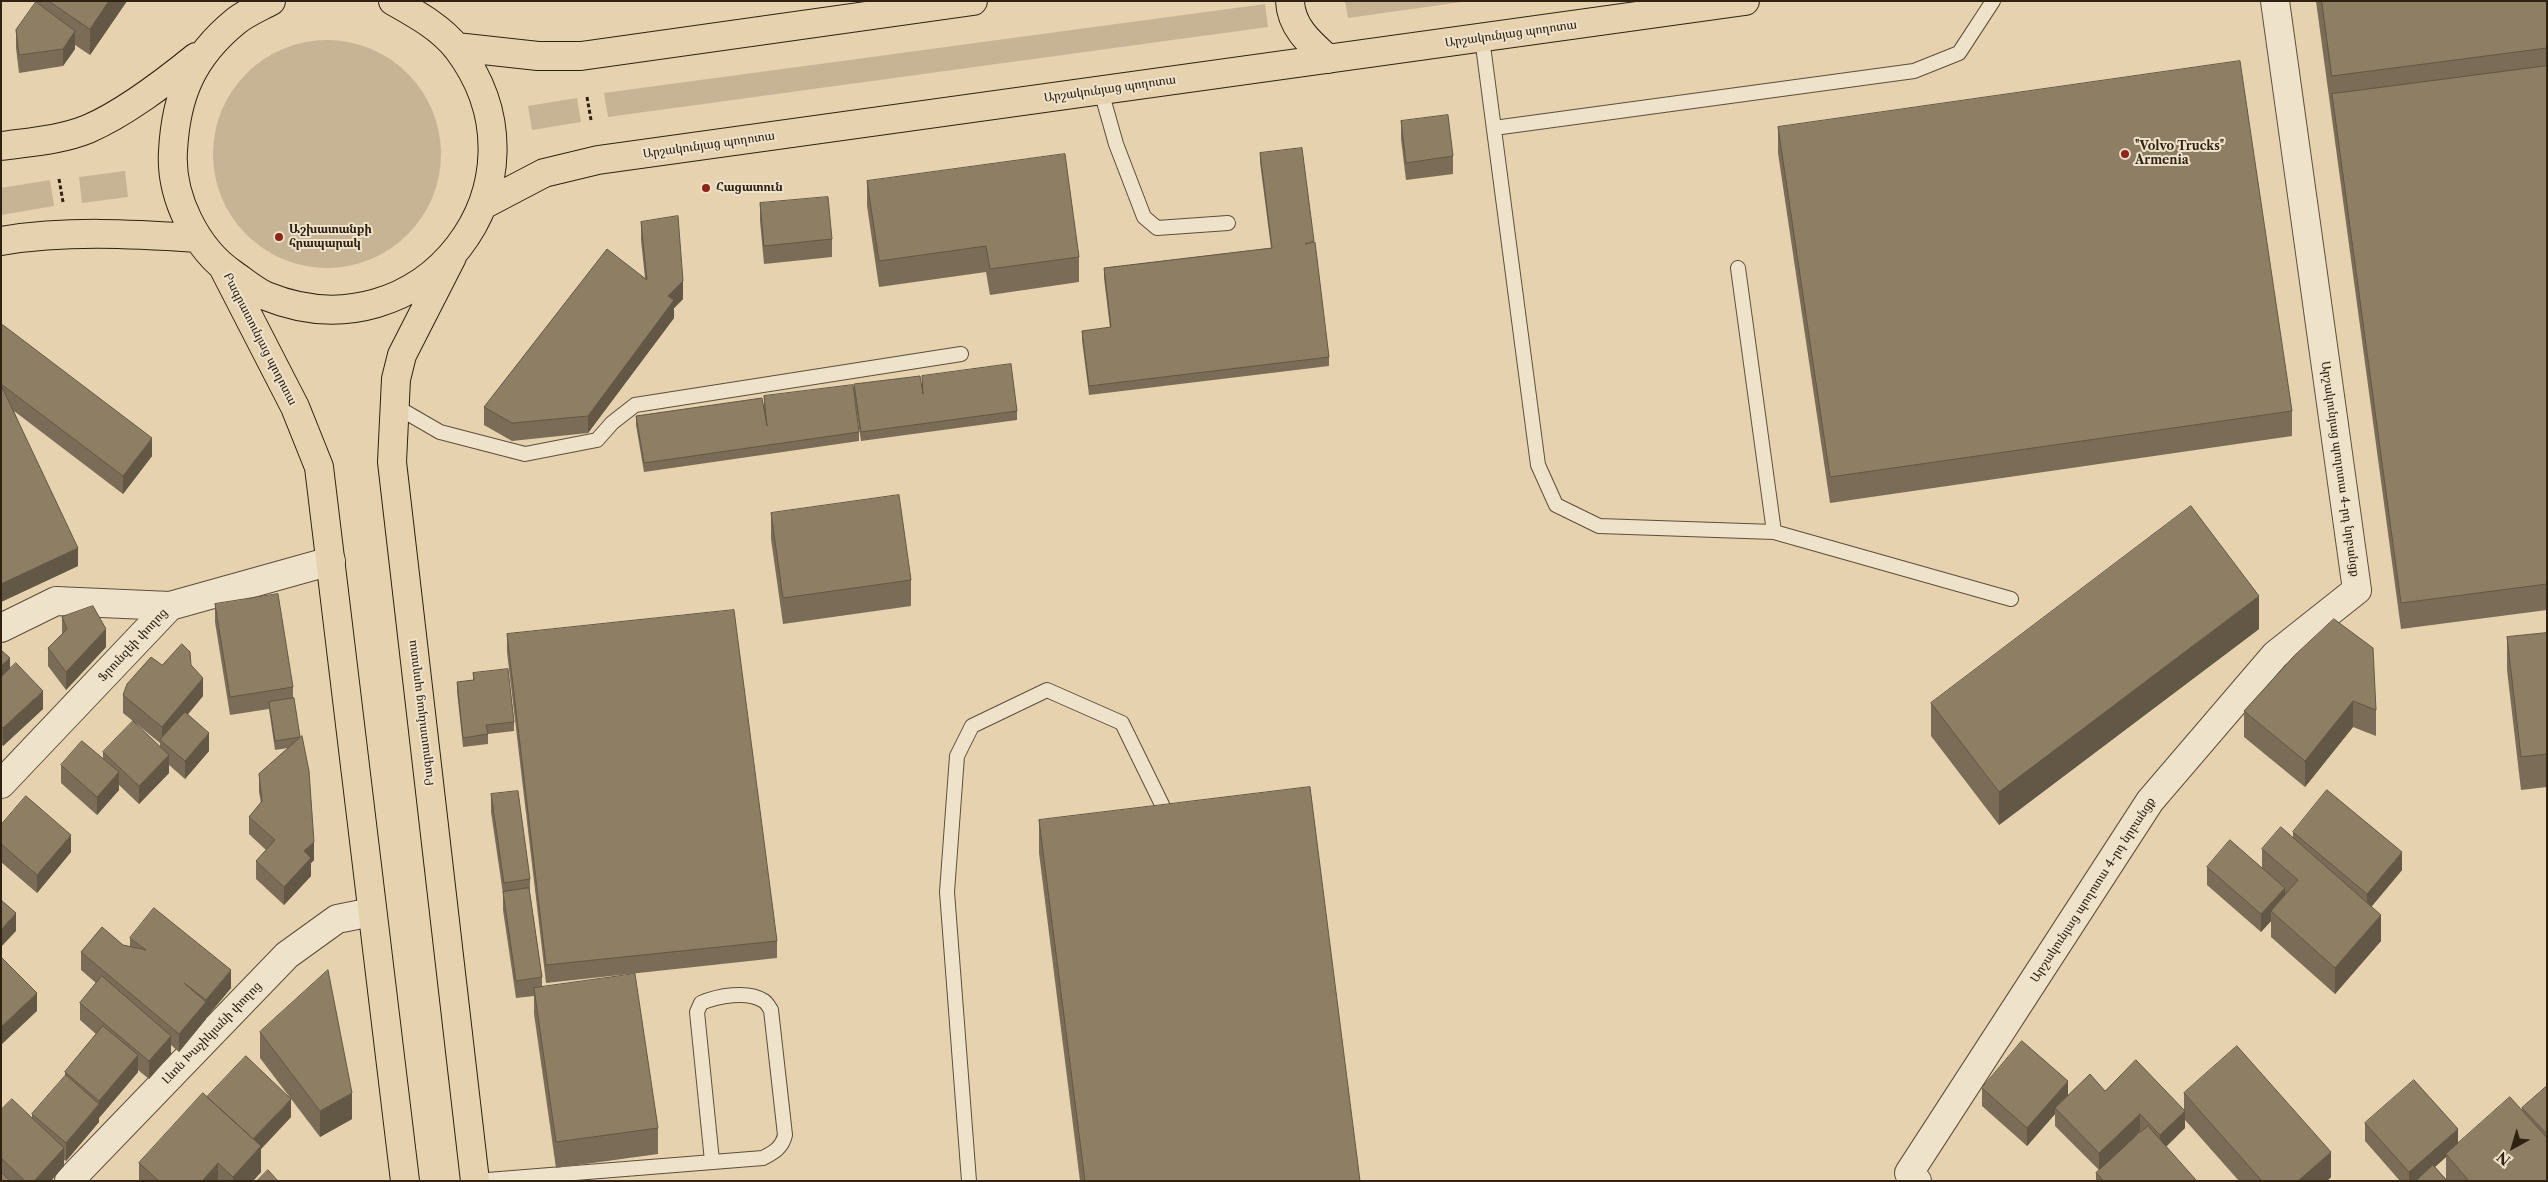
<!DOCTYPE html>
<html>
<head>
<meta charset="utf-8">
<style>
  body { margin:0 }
  #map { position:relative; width:2548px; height:1182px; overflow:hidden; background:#e6d2af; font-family:"Libre Caslon Text",serif }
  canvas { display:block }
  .frame { position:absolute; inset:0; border:2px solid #2f2213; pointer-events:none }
  .north { position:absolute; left:2488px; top:1122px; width:50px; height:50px; -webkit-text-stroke:4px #efe2cb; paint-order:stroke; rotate:219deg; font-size:14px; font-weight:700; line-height:20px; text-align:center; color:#2f2213 }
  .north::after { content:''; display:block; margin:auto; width:18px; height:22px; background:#2f2213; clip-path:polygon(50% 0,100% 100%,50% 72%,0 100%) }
</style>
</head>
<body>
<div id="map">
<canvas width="2548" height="1182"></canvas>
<div class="frame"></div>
<div class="north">N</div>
</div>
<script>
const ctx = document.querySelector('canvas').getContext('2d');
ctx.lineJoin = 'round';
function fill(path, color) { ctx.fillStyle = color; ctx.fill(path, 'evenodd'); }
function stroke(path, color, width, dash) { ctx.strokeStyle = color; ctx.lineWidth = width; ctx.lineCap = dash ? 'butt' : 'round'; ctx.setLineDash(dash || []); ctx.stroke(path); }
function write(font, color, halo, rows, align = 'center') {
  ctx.font = font + ' "Libre Caslon Text","Noto Serif Armenian",serif'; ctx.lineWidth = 4; ctx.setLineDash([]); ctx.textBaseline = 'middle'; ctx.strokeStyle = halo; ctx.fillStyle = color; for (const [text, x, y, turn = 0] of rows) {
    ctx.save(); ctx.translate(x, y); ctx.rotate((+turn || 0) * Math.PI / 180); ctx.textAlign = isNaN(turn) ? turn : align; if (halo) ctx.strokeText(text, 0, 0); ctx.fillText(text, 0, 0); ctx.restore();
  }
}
fill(new Path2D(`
  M1345 1H1469L1348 18Z
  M1265 4 1268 27 608 117 604 93Z
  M213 154a114 114 0 1 1 228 0a114 114 0 1 1-228 0Z
  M577 98 581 122 532 130 528 106Z
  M125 171 128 197 82 203 79 177Z
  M50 180 54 206 1 215V188Z`), '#c7b494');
const lane = new Path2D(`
  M1482 38 1538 465 1556 505 1599 526 1774 532 2011 599
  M1101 91 1116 144 1144 217 1157 228 1228 223
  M1494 128 1914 71 1959 53 1993 1
  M1738 268 1774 532
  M395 406 440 432 525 454 597 440 612 423 635 405 961 354
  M475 1181 763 1158C774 1152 782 1148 785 1135L771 1010C769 1007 767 1003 764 1001 748 990 717 996 701 1003L697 1012 712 1161
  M969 1181 947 892 957 756 972 726 1047 690 1122 723 1170 821`);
const street = new Path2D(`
  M1 628 56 601 170 606
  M1 784 170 606 331 561
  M69 1181 287 955 337 919 372 912
  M1917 1181 1909 1173 2150 801 2275 655 2357 590 2275 1`);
const primary = new Path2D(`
  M271 1C260 7 246 13 236 21 192 57 176 95 173 151 170 196 196 249 233 274 243 281 255 291 266 296 422 360 560 183 457 48 440 27 416 14 393 1
  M1290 1C1291 27 1310 43 1328 59
  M456 47 538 56H581L973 1
  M1 146C30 142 61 140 88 129 125 113 164 83 196 57
  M483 205 544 173 598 160 1745 1
  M1 241C66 230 133 234 198 238
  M452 257 402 355 396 379 392 462 475 1181
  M223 267 295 407 319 467 405 1181`);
stroke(lane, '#5d4e3a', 16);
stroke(street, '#5d4e3a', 30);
stroke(primary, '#2f2213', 30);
stroke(new Path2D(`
  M587 97 591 120
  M59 179 63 202`), '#2f2213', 3, [4, 2.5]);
stroke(lane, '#efe2cb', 14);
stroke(street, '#efe2cb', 28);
stroke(primary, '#e6d2af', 28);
fill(new Path2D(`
  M36 1H127L90 55 75 45V49L63 66 19 73 16 48V30L36 3Z
  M2316 1H2547V610L2401 629Z
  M1401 121 1453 156V174L1406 180 1401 139Z
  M1778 127 2292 411V436L1830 503 1778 153Z
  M1260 153 1329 357V366L1089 395 1082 340V331L1110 328 1104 278V268L1271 248 1260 162Z
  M867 181 1079 257V282L990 295 986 272 879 287 867 206Z
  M760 203 832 239V257L764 264 760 221Z
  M641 222 683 299 674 308V318L588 433 512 441 484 425V407L645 278 641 240Z
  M1 328 152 456 123 494 14 411 78 566 1 602Z
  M922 376 1017 411V420L861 441 854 394V384H922Z
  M764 396 859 432V441L644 472 636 425V416L764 405Z
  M771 513 911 580V606L783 624 771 539Z
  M215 604 293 687V698L300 737 314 860 311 863V876L284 905 256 879V861L266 850 249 834V817L261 803 259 792V774L288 748 275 750 269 709 230 715 215 622Z
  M62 617 106 647 66 690 48 666V648L62 635Z
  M2259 629 1999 825 1931 736V703Z
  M2547 633V787L2521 790 2507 670V637Z
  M507 634 777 941V958L546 983 507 652Z
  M1 650 10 669 43 709 3 746 1 744Z
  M2294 656 2376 710V736L2353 727 2305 787 2244 737V711Z
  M162 665H191L203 696 188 714 209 751 185 779 169 765V773L139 804 119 785V790L97 815 61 783V765L103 759V752L160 747V743L123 713V695Z
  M473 673 514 722V731L488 734V744L463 747 457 691V682L473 680Z
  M491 794 530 879V893L542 977V987L658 1128V1154L556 1168 534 1014V996L516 998 503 910V894L491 812Z
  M1039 820 1360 1181H1080L1039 853Z
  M1 825 71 852 37 893 1 862Z
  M2293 832 2402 870 2371 907 2381 941 2335 994 2271 937V921L2261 932 2207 885V867L2262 868V849L2293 838Z
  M130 938 231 988 206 1018V1019L179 1052 171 1045V1054L149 1079 138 1070V1072L99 1118V1122L66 1161 64 1160V1166L51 1181H1V1110L32 1118V1114L65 1077V1072L96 1034 80 1020V1003L96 983 81 970V952L123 945 130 947Z
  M260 1032 352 1119 320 1137 260 1058Z
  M2547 1086V1181H2400L2365 1141V1123L2458 1143 2522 1110V1108ZM2446 1157V1179L2435 1167Z
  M1982 1088 2068 1095 2105 1091 2184 1110V1093L2331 1177 2327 1181H2239L2185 1120V1128L2166 1147 2196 1181H2096V1173L2099 1170 2055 1126V1114L2027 1146 1982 1106ZM2140 1132 2141 1133 2109 1161Z
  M207 1097 291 1117 261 1149V1172L253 1181H139V1163Z`), '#7a6c56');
fill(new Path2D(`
  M109 1H127L90 55V29Z
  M75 31V49L63 66V49Z
  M683 281V299L674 308V318L588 433V416L668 296Z
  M152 438V456L123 494V476Z
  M78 548V566L1 602V584Z
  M2259 596V629L1999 825V792Z
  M106 629V647L66 690V672Z
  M10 658V676L1 684V666Z
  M203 678V696L164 743 162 741V727Z
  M43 691V709L3 746V728Z
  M2353 701V727L2305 787V761Z
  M209 733V751L185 779V761Z
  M169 755V773L139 804V786Z
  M119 772V790L97 815V797Z
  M71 835V852L37 893V875Z
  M314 842V860L311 863V876L284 905V887L304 851Z
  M2402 852V870L2367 912V894Z
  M2285 888V905L2271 911V921L2261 932V914Z
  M16 913V931L1 947V930Z
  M2381 915V941L2335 994V968Z
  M231 970V988L206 1018V1000Z
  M37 993V1011L1 1045V1027Z
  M206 1002V1019L179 1052V1034Z
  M171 1036V1054L149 1079V1061Z
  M138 1055V1072L99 1118V1122L66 1161V1143L99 1105V1101Z
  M2068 1081V1099L2055 1108V1114L2027 1146V1128Z
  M352 1093V1119L320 1137V1111Z
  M291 1099V1117L261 1149V1172L253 1181H233V1177L249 1144Z
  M2185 1111V1128L2160 1152V1135Z
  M2140 1114V1132L2099 1171V1153Z
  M2458 1129V1146L2446 1154V1157L2419 1181H2409V1172Z
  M64 1148V1166L51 1181H34Z
  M2331 1152V1177L2327 1181H2298Z
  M218 1163V1181H202Z`), '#635846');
const building = new Path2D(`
  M49 1H109L90 29Z
  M2322 1H2547V48L2332 76Z
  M36 2 75 31 63 49 19 55 16 30Z
  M2240 61 2292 411 1830 477 1778 127Z
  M2547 66V584L2401 603 2332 94Z
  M1448 115 1453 156 1406 163 1401 121Z
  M1302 148 1314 241 1305 244 1315 242 1329 357 1089 386 1082 331 1111 327 1104 268 1272 248 1260 153Z
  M1065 154 1079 257 990 269 986 246 879 261 867 181Z
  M828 197 832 239 764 246 760 203Z
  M678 216 683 281 668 296 674 300 588 416 512 423 484 407 607 249 647 280 641 222Z
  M3 325 152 438 123 476 1 384V328Z
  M1011 364 1017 411 861 432 854 384 920 376 923 394 922 376Z
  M1 385 78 548 1 584Z
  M853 385 859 432 644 463 636 416 762 398 767 426 764 396Z
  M899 495 911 580 783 598 771 513Z
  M2191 506 2259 596 1999 792 1931 703Z
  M278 594 293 687 230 697 215 604Z
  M93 606 106 629 66 672 48 648 67 629 62 617Z
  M734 610 777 941 546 965 507 634Z
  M2334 619 2373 648 2376 710 2353 701 2305 761 2244 711 2294 656Z
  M2547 633V754L2521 757 2507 637Z
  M182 644 190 652 191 665 203 678 162 727 123 695 127 684 151 657 162 665Z
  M1 650 10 658 1 666Z
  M16 663 43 691 3 728 1 726V677Z
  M508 669 514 722 486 725 488 734 463 738 457 682 474 680 473 673Z
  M294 698 300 737 275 741 269 702Z
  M185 712 209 733 185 761 160 740Z
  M133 721 169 755 139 786 103 752Z
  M302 736 309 771 314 842 304 851 311 858 284 887 256 861 275 840 249 817 262 801 259 774Z
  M82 741 119 772 97 797 61 765Z
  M1310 787 1360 1181H1085L1039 820Z
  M2327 790 2402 852 2367 894 2293 832Z
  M518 791 530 879 504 883 491 794Z
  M26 796 71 835 37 875 1 844V825Z
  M2281 827 2381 915 2335 968 2271 911 2298 880 2262 849Z
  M2230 840 2285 888 2261 914 2207 867Z
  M529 888 542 977 516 981 503 892Z
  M1 900 16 913 1 930Z
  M154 908 231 970 206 1000 184 983 206 1002 179 1034 81 952 102 927 123 945 146 950 130 938Z
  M2 958 37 993 1 1027V959Z
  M328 970 352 1093 320 1111 260 1032Z
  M635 974 658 1128 556 1142 534 988Z
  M102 976 171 1036 149 1061 80 1003Z
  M103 1026 138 1055 99 1101 65 1072Z
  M2022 1041 2068 1081 2027 1128 1982 1088Z
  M2237 1046 2331 1152 2298 1181H2262L2184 1093Z
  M246 1056 291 1099 253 1139 207 1097Z
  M2136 1060 2185 1111 2160 1135 2140 1114 2099 1153 2055 1108 2090 1074 2105 1091Z
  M66 1075 99 1104 66 1143 32 1114Z
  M2414 1080 2458 1129 2409 1172 2365 1123Z
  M2547 1086V1134L2522 1108Z
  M203 1093 261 1146 233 1177 218 1163 202 1181H159L139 1163Z
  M2510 1097 2547 1138V1181H2469L2446 1154Z
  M12 1099 64 1148 34 1181H25L1 1158V1110Z
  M2148 1126 2196 1180 2195 1181H2104L2096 1173Z
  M2433 1165 2447 1181H2416Z
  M268 1170 278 1181H257Z
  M1 1172 10 1181H1Z`);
fill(building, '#8e7e64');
stroke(building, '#635846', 1);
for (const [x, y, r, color] of [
  [2125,154,5,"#8f2418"],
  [706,188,5,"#8f2418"],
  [279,237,5,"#8f2418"]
]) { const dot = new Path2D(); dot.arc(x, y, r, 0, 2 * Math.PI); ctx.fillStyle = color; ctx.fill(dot); stroke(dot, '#efe2cb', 2); }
write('12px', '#2f2213', '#efe2cb', [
  ["Արշակունյաց պողոտա",1511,34,-8],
  ["Արշակունյաց պողոտա",1110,89,-8],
  ["Արշակունյաց պողոտա",709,145,-8],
  ["Բագրատունյաց պողոտա",260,339,63],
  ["Արշակունյաց պողոտա 4-րդ նրբանցք",2340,469,82],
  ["Ֆրունզեի փողոց",133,645,-47],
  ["Բագրատունյաց պողոտա",421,713,-97],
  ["Արշակունյաց պողոտա 4-րդ նրբանցք",2093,890,-57],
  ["Լևոն Խաչիկյանի փողոց",212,1033,-46]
]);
write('bold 12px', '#2f2213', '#efe2cb', [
  ["\"Volvo Trucks\"",2135,147],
  ["Armenia",2135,161],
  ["Հացատուն",716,188],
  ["Աշխատանքի",289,230],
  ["հրապարակ",289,244]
], 'left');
</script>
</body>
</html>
